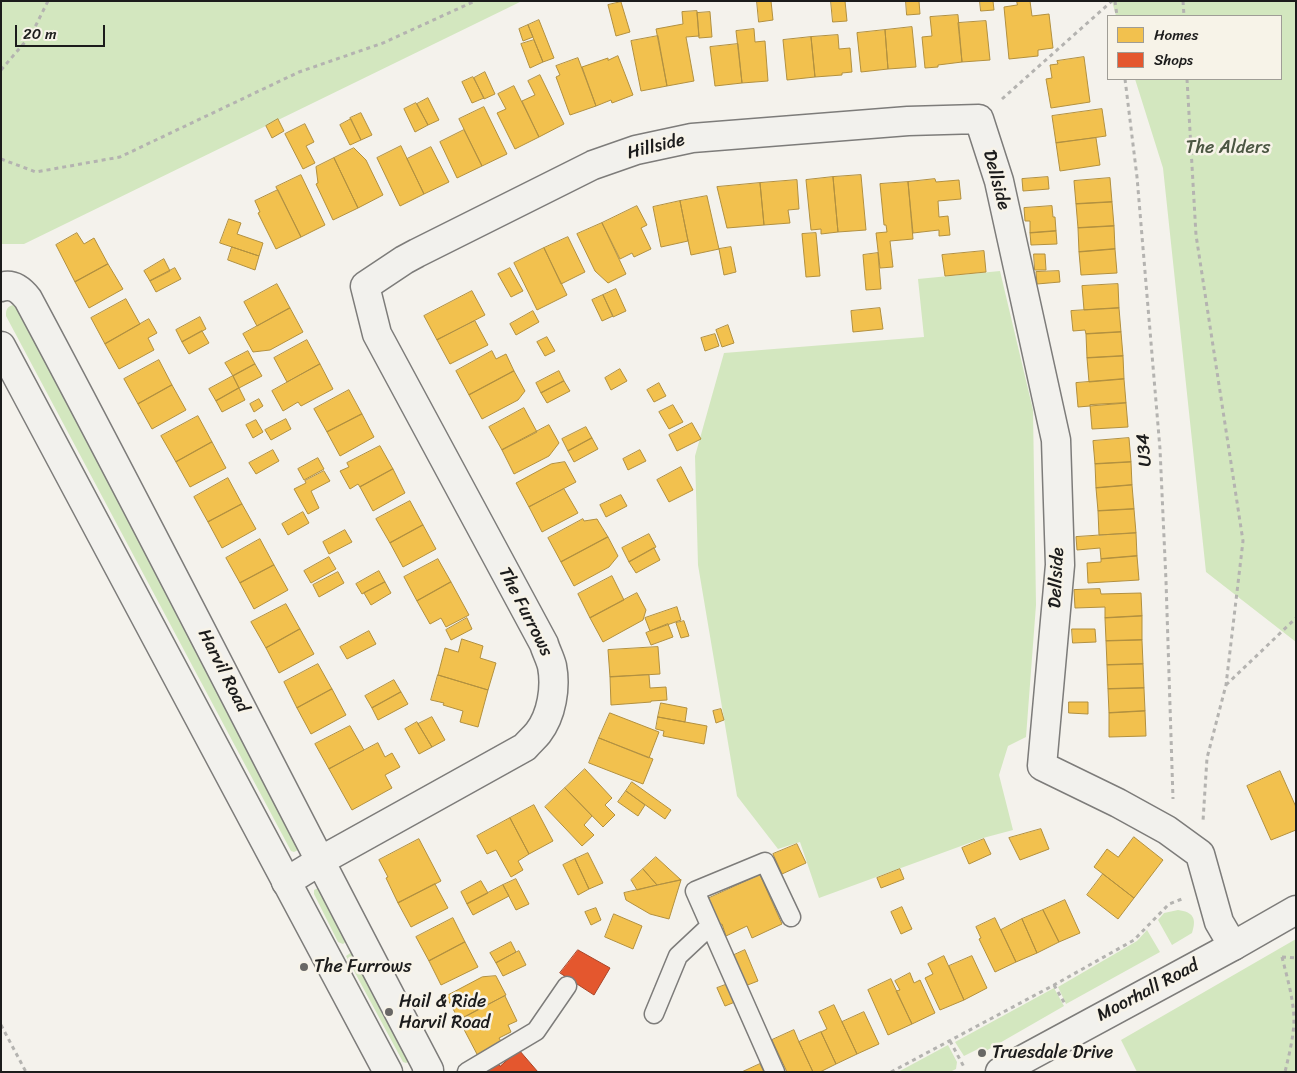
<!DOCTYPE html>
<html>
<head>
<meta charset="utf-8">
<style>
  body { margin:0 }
  #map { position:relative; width:1297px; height:1073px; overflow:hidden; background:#f4f2ec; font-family:Sriracha,sans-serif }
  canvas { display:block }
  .frame { position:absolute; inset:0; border:2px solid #1c1c1c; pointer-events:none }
  .legend { position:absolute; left:1107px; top:15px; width:175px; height:65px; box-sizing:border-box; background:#f7f3e8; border:1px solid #9f9d96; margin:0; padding:6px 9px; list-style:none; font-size:15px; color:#1c1c1c }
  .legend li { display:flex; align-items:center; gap:10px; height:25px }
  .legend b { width:25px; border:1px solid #9f9d96 }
  .scale { position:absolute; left:15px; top:25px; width:90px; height:22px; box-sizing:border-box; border:2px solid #1c1c1c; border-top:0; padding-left:6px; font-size:15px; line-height:18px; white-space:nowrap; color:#1c1c1c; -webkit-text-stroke:4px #f7f3e8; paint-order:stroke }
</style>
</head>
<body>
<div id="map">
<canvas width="1297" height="1073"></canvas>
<div class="frame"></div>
<ul class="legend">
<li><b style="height:14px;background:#f2c14e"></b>Homes</li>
<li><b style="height:14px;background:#e4572e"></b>Shops</li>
</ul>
<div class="scale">20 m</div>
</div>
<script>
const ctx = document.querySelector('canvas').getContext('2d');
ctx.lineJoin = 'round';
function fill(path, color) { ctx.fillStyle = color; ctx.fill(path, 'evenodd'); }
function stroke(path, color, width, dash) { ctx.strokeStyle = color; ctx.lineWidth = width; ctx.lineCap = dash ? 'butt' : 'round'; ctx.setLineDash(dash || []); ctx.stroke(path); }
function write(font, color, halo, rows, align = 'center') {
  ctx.font = font + ' Sriracha,sans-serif'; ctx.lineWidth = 5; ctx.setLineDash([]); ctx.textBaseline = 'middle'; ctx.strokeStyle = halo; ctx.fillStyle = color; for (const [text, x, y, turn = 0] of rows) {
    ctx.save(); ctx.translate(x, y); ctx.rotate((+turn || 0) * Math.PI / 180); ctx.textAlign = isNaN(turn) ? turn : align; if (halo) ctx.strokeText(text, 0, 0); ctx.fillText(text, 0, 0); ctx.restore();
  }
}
fill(new Path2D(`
  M1 1H522L24 244H1Z
  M1112 1H1296V642L1206 572 1163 168 1135 79H1281V16H1116Z
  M1000 271 1033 410 1036 605 1026 737 1008 746 999 775 1013 830 983 838 819 898 800 842 778 849 737 796 698 565 695 456 724 353 924 337 918 279Z
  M13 305 20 308 298 846V850L294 852 291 851 6 316C6 309 7 307 13 305Z
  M320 887 349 939 343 944 338 942 314 894V890Z
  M1178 910C1193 912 1197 918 1192 933L1172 945 1158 920 1164 913Z
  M1147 930 1160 952 1066 1004 1058 987 1137 941Z
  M1296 939V1072H1137L1121 1040Z
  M352 952 409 1057 408 1062 406 1063 403 1062 346 956Z
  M1054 988 1064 1006 984 1052 982 1047 964 1056 955 1042Z
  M948 1045 957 1062 956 1069 950 1072H898Z`), '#d3e7bf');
const homes = new Path2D(`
  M757 1H771L773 20 759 22Z
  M831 1H845L847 21 833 22Z
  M906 1H919L920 14 907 15Z
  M980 1H993L994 10 981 11Z
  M1017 1H1030L1032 16 1049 14 1053 48 1038 50V56L1009 59 1004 7 1017 5Z
  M621 2 630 32 616 36 608 5Z
  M697 11 699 36 686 37 694 81 667 86 656 29 683 24 682 12Z
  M710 12 712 37 699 38 697 13Z
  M958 15 962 62 938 65V67L925 68 922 37 932 36 930 17Z
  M539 20 554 58 543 62 528 25Z
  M986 21 990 60 962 62 958 23Z
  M528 25 533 37 523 41 519 29Z
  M912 27 916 67 888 69 885 30Z
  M754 29 755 42 765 41 768 81 742 83 736 31Z
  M885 30 888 69 861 72 857 33Z
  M838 35 839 49 850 48 852 72 842 73V75L815 77 811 37Z
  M658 36 667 86 641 91 631 41Z
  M811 37 815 77 787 80 783 40Z
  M534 40 543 62 530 68 521 44Z
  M738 44 742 83 715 86 710 47Z
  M618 56 633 95 612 103 611 100 596 106 582 67 608 58V60Z
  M1084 57 1090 102 1051 108 1046 79 1052 78 1050 65 1058 64 1057 61Z
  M578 58 596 106 570 115 556 77 560 75 556 66Z
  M485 72 495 94 484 99 474 78Z
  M540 75 564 124 539 137 522 101 535 95 528 81Z
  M473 77 484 98 472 103 462 82Z
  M514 86 539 137 515 149 497 113 506 109 498 94Z
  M428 98 439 120 428 125 417 104Z
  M416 103 428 125 415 132 404 109Z
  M484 107 507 154 482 166 459 119Z
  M1102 109 1106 136 1056 143 1052 116Z
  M361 113 372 135 361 140 350 118Z
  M278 119 284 131 272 138 266 126Z
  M351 119 361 140 350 145 340 125Z
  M305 124 314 142 306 146 315 163 303 169 285 134Z
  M464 130 482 166 457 178 440 142Z
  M1096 138 1100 165 1060 171 1056 143Z
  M401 146 424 194 400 206 377 158Z
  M431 147 449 182 424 194 407 159Z
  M354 148 366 160 383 195 358 208 334 158Z
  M334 158 358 208 333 220 316 184 318 183 316 167Z
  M301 175 325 225 301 237 276 187Z
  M861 175 866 230 838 232 833 177Z
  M833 177 838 232 821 234V229L811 230 806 180Z
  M1048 177 1049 189 1023 191 1022 179Z
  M1110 178 1112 202 1076 204 1074 181Z
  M935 179 936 182 959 180 961 199 938 201 939 217 948 216 950 235 939 236V230L913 233 908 182Z
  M797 180 799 209 788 210 790 223 764 225 760 183Z
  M908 182 913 239 890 241 893 267 880 268 876 233 887 232 886 225H884L880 184Z
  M760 183 764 225 727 228 717 187Z
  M278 190 301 237 276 249 258 213 260 212 255 201Z
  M707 196 719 249 691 255 680 201Z
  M680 201 688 241 661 247 653 207Z
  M1112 202 1114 226 1078 228 1076 204Z
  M637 206 647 225 641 228 651 249 634 257 632 253 620 259 602 223Z
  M1052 206 1053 217H1055L1056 231 1030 233V221H1025L1024 208Z
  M229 219 241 223 237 234 263 243 259 256 220 243Z
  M602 223 626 274 608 283 595 271 577 234Z
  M1114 226 1115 249 1079 252 1078 228Z
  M1056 231 1057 244 1031 245 1030 233Z
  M77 233 84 244 94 238 108 264 75 282 56 245Z
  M816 233 820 276 806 277 802 234Z
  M568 237 585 272 561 284 544 248Z
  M232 247 259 256 255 270 228 260Z
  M731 247 736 272 724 275 719 249Z
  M544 248 567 295 537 310 514 263Z
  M1115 249 1117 273 1081 275 1079 252Z
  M984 251 986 272 945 276 942 255Z
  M878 253 881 289 866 290 863 255Z
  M1034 254H1045L1046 270H1035Z
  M164 259 170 271 150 281 144 271Z
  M108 264 123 289 89 308 75 282Z
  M175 268 181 279 156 292 150 281Z
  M510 268 523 291 511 297 498 274Z
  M1059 271 1060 282 1037 284 1036 272Z
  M277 284 290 308 257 326 244 302Z
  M1118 284 1119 308 1084 310 1082 286Z
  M616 289 626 311 613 317 603 295Z
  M472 291 485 315 437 340 424 316Z
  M603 295 613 316 602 321 592 300Z
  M126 299 140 324 105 344 91 318Z
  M290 308 303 332 270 350 253 352 243 334Z
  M880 308 883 329 853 332 851 311Z
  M1119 308 1121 332 1086 334 1085 330 1073 331 1071 311Z
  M533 311 539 322 516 335 510 324Z
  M200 317 206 329 182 342 176 330Z
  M149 319 157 333 148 338 154 350 119 369 105 344Z
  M475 321 488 345 450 364 437 340Z
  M728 325 734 343 722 347 716 330Z
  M202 331 209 343 189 354 182 342Z
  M1121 332 1123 356 1087 358 1086 334Z
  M715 334 719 346 705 351 701 338Z
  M547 337 555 351 545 356 537 342Z
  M307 340 320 364 287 382 274 358Z
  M248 351 255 364 233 376 225 363Z
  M492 351 496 359 506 354 514 371 469 395 456 371Z
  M1123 356 1124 379 1089 382 1087 358Z
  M159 360 172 385 138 404 124 379Z
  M255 364 262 376 239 388 233 376Z
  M320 364 333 389 301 406 298 402 283 411 272 391Z
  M620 369 627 381 611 390 605 378Z
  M514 371 525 391 518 400 482 419 469 395Z
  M559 371 564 381 541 393 536 383Z
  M233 376 239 388 216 401 209 389Z
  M1124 379 1126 403 1078 407 1076 383Z
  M564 381 570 391 547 403 541 393Z
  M659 383 666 396 654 402 647 390Z
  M172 385 186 410 152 429 138 404Z
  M239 388 245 400 222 412 216 401Z
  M349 390 362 414 327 432 314 409Z
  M259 399 263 406 254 412 250 404Z
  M1126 403 1128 427 1092 429 1090 405Z
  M673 405 683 422 669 429 659 412Z
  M524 408 537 432 502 450 489 427Z
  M362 414 374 437 340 456 327 432Z
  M198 416 212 442 176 462 161 436Z
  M286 419 291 429 271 440 265 430Z
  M256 420 263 432 253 438 246 425Z
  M692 423 701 439 677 451 669 435Z
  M549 425 559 443 549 456 514 474 502 450Z
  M586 427 592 438 568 451 562 439Z
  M592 438 598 449 574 462 568 451Z
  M1129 438 1131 462 1095 464 1093 441Z
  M212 442 226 468 190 487 176 462Z
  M380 446 393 469 360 487 358 484 350 489 340 471 349 467 347 463Z
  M273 450 279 461 256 474 249 463Z
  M640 450 646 461 628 470 623 459Z
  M318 458 324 469 304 480 298 469Z
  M565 462 576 482 529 507 516 483 551 464Z
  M1131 462 1132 485 1096 488 1095 464Z
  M681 467 693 490 669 502 657 480Z
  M393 469 405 493 373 511 360 487Z
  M324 471 330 481 311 491 319 508 308 514 294 489 306 483 305 481Z
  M228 478 242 504 208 522 194 497Z
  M1132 485 1134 509 1098 511 1096 488Z
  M564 489 578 513 542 532 529 507Z
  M621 495 627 506 606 517 600 505Z
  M410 501 423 525 390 543 376 519Z
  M242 504 256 529 222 548 208 522Z
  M1134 509 1136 533 1099 535 1098 511Z
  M303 512 309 523 288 535 282 524Z
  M583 519 584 521 597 519 608 537 561 562 548 538Z
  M423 525 436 549 403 567 390 543Z
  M345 530 352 542 329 554 323 542Z
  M1136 533 1137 556 1101 559 1100 548 1077 550 1076 537Z
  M649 534 656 547 629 562 622 548Z
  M608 537 618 556 609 567 574 586 561 562Z
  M260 539 274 565 240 583 226 558Z
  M654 548 660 560 636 573 629 562Z
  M1137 556 1139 580 1088 583 1087 563 1101 562V559Z
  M329 557 336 569 311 583 304 571Z
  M438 559 451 582 417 601 404 577Z
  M274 565 288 590 254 609 240 583Z
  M379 571 385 582 362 594 356 584Z
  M338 572 344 583 319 597 313 585Z
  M612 576 624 600 590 618 578 594Z
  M385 582 391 593 371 605 364 593Z
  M451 582 469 615 446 627 441 618 430 624 417 601Z
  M1100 589 1101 594 1141 593 1142 616 1105 618V607L1075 608 1074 590Z
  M637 593 646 610 643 620 603 642 590 618Z
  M286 604 300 629 266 648 251 622Z
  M677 607 681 620 650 631 645 618Z
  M1142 616V640L1106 641 1105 618Z
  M467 618 472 629 451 640 446 630Z
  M684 621 689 636 681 638 676 623Z
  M668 624 673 637 651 645 646 633Z
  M300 629 314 654 279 673 266 648Z
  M1072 629H1095L1096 642 1073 643Z
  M369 631 376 644 347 659 340 647Z
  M462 639 483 646 480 658 496 663 488 690 438 675 445 648 458 652Z
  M1142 640 1143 664 1107 665 1106 641Z
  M658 647 660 674 610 677 608 650Z
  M318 664 332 689 297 708 284 682Z
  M1143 664 1144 688 1108 689 1107 665Z
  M438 675 488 690 478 727 460 722 463 711 443 705 444 703 431 700Z
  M649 675 650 688 666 687 667 700 651 701V702L611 705 610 677Z
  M394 680 401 692 372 708 365 696Z
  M1144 688 1145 711 1109 713 1108 689Z
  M332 689 346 715 311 734 297 708Z
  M401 692 408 704 378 720 372 708Z
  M1069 702H1088V714L1069 713Z
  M661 703 687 708 685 722 658 717Z
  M721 709 724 720 716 723 713 711Z
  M1145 711 1146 736 1109 737V713Z
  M610 713 659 732 649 758 599 738Z
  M432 717 445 740 432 747 418 724Z
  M658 717 707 726 704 744 663 736 664 731 656 729Z
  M417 722 432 747 419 754 405 729Z
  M350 726 364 750 329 769 315 744Z
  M599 738 653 759 643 784 589 763Z
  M378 743 385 757 392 753 400 767 385 775 392 788 352 810 329 769Z
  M585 769 612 798 605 805 615 815 603 827 565 788Z
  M1280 771 1296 807V830L1271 840 1247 786Z
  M632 782 671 810 665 819 626 791Z
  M565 788 592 816 584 825 594 835 582 846 545 807Z
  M626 791 645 805 638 816 618 802Z
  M534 805 553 841 529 854 510 818Z
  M510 818 529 854 518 861 523 870 511 877 496 850 487 854 477 836Z
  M1041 829 1049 849 1020 860 1009 838Z
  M1134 837 1163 860 1134 898 1094 867 1107 849 1118 857Z
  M419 839 441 881 398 903 386 878 388 877 379 860Z
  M984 839 991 854 969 864 962 848Z
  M797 844 806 863 782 874 773 854Z
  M588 853 603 883 589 889 575 859Z
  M656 857 681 880 657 885 643 869Z
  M575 859 589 889 578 895 563 865Z
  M643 869 657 885 637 890 631 880Z
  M900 869 904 879 881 888 877 878Z
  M1103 874 1134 898 1118 919 1087 895Z
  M760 875 782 924 752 938 747 926 726 936 722 924 717 926 705 900Z
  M516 879 529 904 516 910 503 885Z
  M681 880 669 919 650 914 626 900 624 893Z
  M481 881 488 893 467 904 461 892Z
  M435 884 448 908 411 927 398 903Z
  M503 885 509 896 473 915 467 904Z
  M1065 900 1080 933 1059 942 1043 910Z
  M902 907 912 929 901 934 891 912Z
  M596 908 601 920 591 925 585 912Z
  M1043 910 1059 942 1037 953 1022 919Z
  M614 914 642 926 633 949 605 937Z
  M453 918 465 942 429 961 416 937Z
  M995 918 1016 962 995 972 979 939 981 938 976 927Z
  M1022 919 1037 953 1016 962 1001 930Z
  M465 942 478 967 441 985 429 961Z
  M511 942 516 952 496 963 490 953Z
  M745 950 758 981 745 986 732 956Z
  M519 951 526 965 503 976 496 963Z
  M944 956 964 1000 940 1010 925 978 933 974 928 964Z
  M972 956 987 988 964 1000 949 966Z
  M910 973 914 983 920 980 935 1013 912 1024 896 991 900 990 895 981Z
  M496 976 506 995 459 1020 446 996 482 977Z
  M891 979 912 1024 888 1035 868 990Z
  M728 984 735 1002 725 1006 717 988Z
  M505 996 517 1021 508 1025 511 1032 499 1038 502 1043 478 1056 459 1020Z
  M834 1005 857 1054 836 1064 821 1032 827 1029 819 1012Z
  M864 1012 879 1044 857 1054 842 1022Z
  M794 1030 799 1042 813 1072H787L772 1040Z
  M821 1032 836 1064 820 1072H813L799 1042Z
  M760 1064 764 1072H742Z`);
fill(homes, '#f2c14e');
stroke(homes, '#b2903f', 1);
const shops = new Path2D(`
  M578 950 610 968 594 995 560 973Z
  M519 1050 538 1072H485L495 1060 500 1066Z`);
fill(shops, '#e4572e');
stroke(shops, '#a84529', 1);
const lane = new Path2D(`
  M654 1014 678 956 710 926
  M467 1072 536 1031 567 986
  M775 1072 695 891 765 862 791 917`);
const street = new Path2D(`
  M1 287C13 283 21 290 28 299 165 555 294 814 429 1070L427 1072
  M286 882 320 861 525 747C529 742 534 738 538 733 552 715 556 687 552 666 550 658 546 651 544 644L377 334 365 286 404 260 417 253 593 165 636 150 692 138 908 121 979 119 999 181 1056 440 1060 565 1042 766 1118 803 1167 830 1200 854 1219 922 1233 946`);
const secondary = new Path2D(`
  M1 346 388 1072
  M1000 1072 1233 946 1296 910`);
stroke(lane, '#7d7c7a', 21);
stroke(street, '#7d7c7a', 31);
stroke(secondary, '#7d7c7a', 31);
stroke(new Path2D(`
  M1115 1 1117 16
  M1183 1 1184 16
  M1 70 31 35 48 1
  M1125 79 1137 177 1160 449 1166 581 1173 799
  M1187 79 1196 235 1243 541 1226 685 1207 758 1203 821
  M1002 99 1112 1
  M1 159 36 172 120 157 299 72 383 43 475 1
  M1226 685 1296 618
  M1282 957C1287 977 1293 997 1294 1018 1294 1036 1289 1055 1285 1072
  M1282 957 1296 958
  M1054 985 1065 1004
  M1 1025 26 1072
  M950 1041 964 1067
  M891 1072 1054 985 1134 940 1169 904 1182 899`), '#b4b3b0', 3, [4, 4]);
stroke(lane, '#f2f1ed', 18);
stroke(street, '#f2f1ed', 28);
stroke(secondary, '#f2f1ed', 28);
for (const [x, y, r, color] of [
  [304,967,5,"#686765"],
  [389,1012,5,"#686765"],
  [982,1053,5,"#686765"]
]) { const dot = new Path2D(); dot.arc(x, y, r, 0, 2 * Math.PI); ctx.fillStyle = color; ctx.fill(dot); stroke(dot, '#f7f3e8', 2); }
write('18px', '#1c1c1c', '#f7f3e8', [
  ["Hillside",656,147,-14],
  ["Dellside",996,180,75],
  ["U34",1145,450,-94],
  ["Dellside",1057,578,-87],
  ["The Furrows",525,612,63],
  ["Harvil Road",223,671,63],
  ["Moorhall Road",1148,991,-28]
]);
write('18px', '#4b5642', '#f7f3e8', [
  ["The Alders",1228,148]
]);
write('18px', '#1c1c1c', '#f7f3e8', [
  ["The Furrows",314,967],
  ["Hail & Ride",399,1002],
  ["Harvil Road",399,1023],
  ["Truesdale Drive",992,1053]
], 'left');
</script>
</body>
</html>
